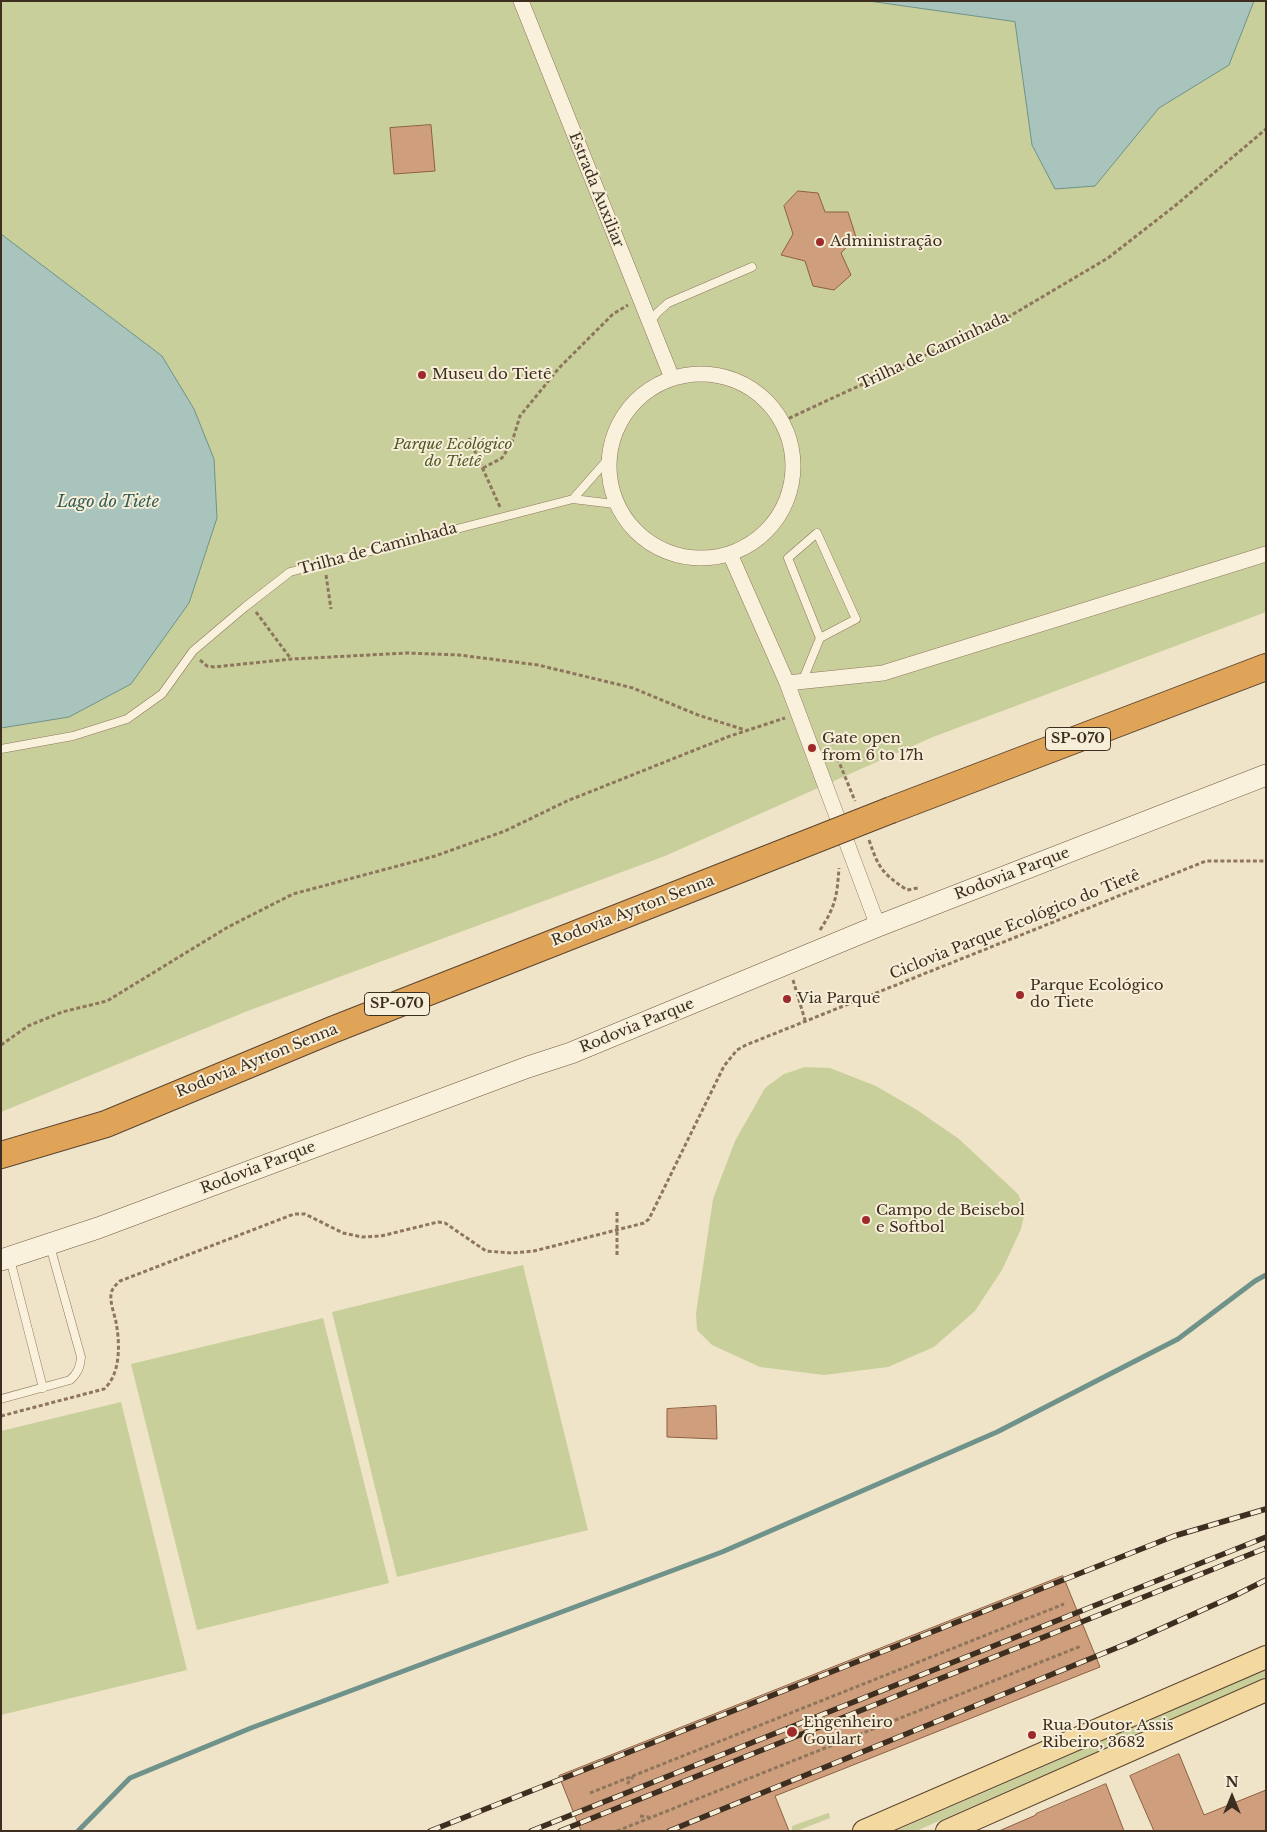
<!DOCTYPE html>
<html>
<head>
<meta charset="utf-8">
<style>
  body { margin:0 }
  #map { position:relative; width:1267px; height:1832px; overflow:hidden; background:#f0e4c8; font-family:"Libre Baskerville",serif }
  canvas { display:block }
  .frame { position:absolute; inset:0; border:2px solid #3d2e20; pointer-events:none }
  .north { position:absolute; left:1207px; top:1772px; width:50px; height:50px; -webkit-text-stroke:4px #f7eed8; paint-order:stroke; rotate:0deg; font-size:14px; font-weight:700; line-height:20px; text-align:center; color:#3d2e20 }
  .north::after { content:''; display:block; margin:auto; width:18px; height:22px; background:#3d2e20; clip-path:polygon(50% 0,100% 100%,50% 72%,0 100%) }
</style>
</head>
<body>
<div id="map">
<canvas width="1267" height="1832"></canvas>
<div class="frame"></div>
<div class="north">N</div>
</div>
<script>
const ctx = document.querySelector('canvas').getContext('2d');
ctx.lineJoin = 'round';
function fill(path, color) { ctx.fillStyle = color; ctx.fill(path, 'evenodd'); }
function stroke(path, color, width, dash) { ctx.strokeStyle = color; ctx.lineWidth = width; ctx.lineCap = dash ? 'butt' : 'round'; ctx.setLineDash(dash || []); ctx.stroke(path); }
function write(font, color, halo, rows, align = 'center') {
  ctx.font = font + ' "Libre Baskerville",serif'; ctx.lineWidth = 4; ctx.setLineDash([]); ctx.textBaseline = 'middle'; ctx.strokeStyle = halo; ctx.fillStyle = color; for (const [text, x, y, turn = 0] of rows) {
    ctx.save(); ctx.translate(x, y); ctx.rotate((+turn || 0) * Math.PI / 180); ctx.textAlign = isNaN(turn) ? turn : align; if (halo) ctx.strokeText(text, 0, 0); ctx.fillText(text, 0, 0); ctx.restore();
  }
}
fill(new Path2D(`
  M1 1H1266V612L933 737 665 856 245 1012 1 1112Z
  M805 1067 830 1068 876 1086 917 1110 959 1139 1018 1194 1025 1211 1021 1229 1002 1270 975 1311 934 1347 888 1367 824 1375 760 1367 712 1345 697 1330 696 1313 713 1199 735 1141 765 1088 784 1074Z
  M523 1265 588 1530 397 1577 332 1312Z
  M323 1318 389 1583 197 1630 131 1364Z
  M121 1402 187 1670 1 1715V1431Z
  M1266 1670V1678L916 1831H895Z
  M828 1813H829L830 1818 797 1831H792V1826Z`), '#c9cf9b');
const water = new Path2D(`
  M869 1H1254L1229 65 1159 108 1095 186 1055 189 1032 145 1015 22Z
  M1 234 162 356 194 409 214 459 217 518 189 603 131 684 69 717 1 728Z`);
fill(water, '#a9c4bc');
stroke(water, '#6f938a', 1);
stroke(new Path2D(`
  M78 1831 130 1778 251 1728 722 1552 997 1432 1178 1339 1255 1281 1266 1275`), '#6f938a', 5);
const building = new Path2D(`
  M431 125 435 171 394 174 390 128Z
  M798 191 818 193 825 212H848L856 237 841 253 851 275 834 290 813 286 805 261 781 255 793 234 784 206Z
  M716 1406 717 1439 667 1437V1409Z
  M1063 1576 1100 1667 775 1796 789 1831H581L559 1776Z
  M1179 1754 1204 1815 1266 1790V1831H1154L1130 1776Z
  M1106 1784 1124 1831H999L1036 1815V1814Z`);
fill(building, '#cf9f7d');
stroke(building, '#8d5f41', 1);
const lane = new Path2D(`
  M650 322 657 313 668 303 752 267
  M573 499 609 458
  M802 682 820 638 856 619 817 533 788 558 820 638
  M1 749 73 736 127 719 162 694 193 651 245 607 290 572 573 499 614 504
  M10 1259 43 1388
  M1 1399 70 1380C78 1373 80 1367 81 1357L50 1246`);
const street = new Path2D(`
  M521 1 672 378
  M609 466a92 92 0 1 1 184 0a92 92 0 1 1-184 0Z
  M730 554 787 683 878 926
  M787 683 883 673 1266 554`);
const secondary = new Path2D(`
  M1 1260 98 1228 528 1067 571 1053 878 926 1266 775`);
const primary = new Path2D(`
  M864 1831 1266 1657
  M947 1831 1266 1690`);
const highway = new Path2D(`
  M891 810 1266 667
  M1 1155 106 1124 332 1030 792 849`);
stroke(lane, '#8d765c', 9);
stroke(street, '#8d765c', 16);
stroke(secondary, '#6f573f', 22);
stroke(primary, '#5b4430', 24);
stroke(highway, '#5b4430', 28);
stroke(new Path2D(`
  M783 421 1010 316 1108 258 1176 205 1266 129
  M469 438 500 507
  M483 468 502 458 512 442 520 416 559 368 613 314 628 305
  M326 575 331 609
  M256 612 291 659
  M200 660 207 666 214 667 292 659 407 653 459 655 538 665 633 688 698 715 745 730
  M832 758 837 757 855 801
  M869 840C879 869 882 873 907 890L918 888
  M820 930C836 906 837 895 839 868
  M793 980 805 1020
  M1 1045 28 1026 62 1012 107 1001 228 927 293 894 435 856 505 831 567 801 730 736 785 718
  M617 1212V1256
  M1 1416 104 1389C121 1374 120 1343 116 1322 114 1313 110 1303 111 1294 112 1288 116 1285 120 1281L294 1214H305L343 1233 362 1237 381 1236 438 1222 445 1223 486 1251 512 1253 534 1251 644 1223 649 1219 724 1066 737 1050 746 1045 1206 861H1266
  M627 1784 633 1777
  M590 1793 1064 1604
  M640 1816 649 1817
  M617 1831 1081 1646`), '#8d765c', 3, [4, 2.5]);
stroke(lane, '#faf1dc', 8);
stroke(street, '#faf1dc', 15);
stroke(secondary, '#faf1dc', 21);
stroke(primary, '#f3d9a0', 22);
stroke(highway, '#e0a458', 26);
const rail = new Path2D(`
  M430 1831 1174 1536 1266 1509
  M531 1831 1266 1537
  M560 1831 1266 1548
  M669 1831 1131 1642 1236 1595 1266 1580`);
stroke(rail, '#3d2e20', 5.5);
stroke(rail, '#f7eed8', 4, [11]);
const highwayBridge = new Path2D(`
  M792 849 891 810`);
stroke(highwayBridge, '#5b4430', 28, []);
stroke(highwayBridge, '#e0a458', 26);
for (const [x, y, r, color] of [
  [820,242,5,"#9e2a2b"],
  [422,375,5,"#9e2a2b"],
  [812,748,5,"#9e2a2b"],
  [1020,995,5,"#9e2a2b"],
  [787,999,5,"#9e2a2b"],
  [866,1220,5,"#9e2a2b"],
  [792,1732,6,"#9e2a2b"],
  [1032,1735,5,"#9e2a2b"]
]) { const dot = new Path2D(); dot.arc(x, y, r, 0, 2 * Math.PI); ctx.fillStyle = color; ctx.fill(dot); stroke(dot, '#f7eed8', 2); }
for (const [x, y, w] of [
  [1078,739,65],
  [397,1004,65]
]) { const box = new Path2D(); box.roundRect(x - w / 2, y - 11.5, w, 23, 4); ctx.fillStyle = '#f7eed8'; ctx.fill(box); stroke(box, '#3d2e20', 1); }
write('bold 14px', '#3d2e20', null, [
  ["SP-070",1078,739],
  ["SP-070",397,1004]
]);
write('15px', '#3d2e20', '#f7eed8', [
  ["Estrada Auxiliar",596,190,68],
  ["Trilha de Caminhada",934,351,-25],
  ["Trilha de Caminhada",378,549,-15],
  ["Rodovia Parque",1012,874,-21],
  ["Rodovia Ayrton Senna",633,911,-21],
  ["Ciclovia Parque Ecológico do Tietê",1015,925,-22],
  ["Rodovia Parque",637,1026,-22],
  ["Rodovia Ayrton Senna",257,1061,-22],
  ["Rodovia Parque",258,1168,-21]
]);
write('15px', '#3d2e20', '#f7eed8', [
  ["Administração",830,242],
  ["Museu do Tietê",432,375],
  ["Gate open",822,739],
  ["from 6 to 17h",822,756],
  ["Parque Ecológico",1030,986],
  ["do Tiete",1030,1003],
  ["Via Parque",797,999],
  ["Campo de Beisebol",876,1211],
  ["e Softbol",876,1228],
  ["Engenheiro",803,1723],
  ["Goulart",803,1740],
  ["Rua Doutor Assis",1042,1726],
  ["Ribeiro, 3682",1042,1743]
], 'left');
write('italic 15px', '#4d5a26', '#f7eed8', [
  ["Parque Ecológico",453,445],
  ["do Tietê",453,462]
]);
write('italic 16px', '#2f5d5a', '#f7eed8', [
  ["Lago do Tiete",108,502]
]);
</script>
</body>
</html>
